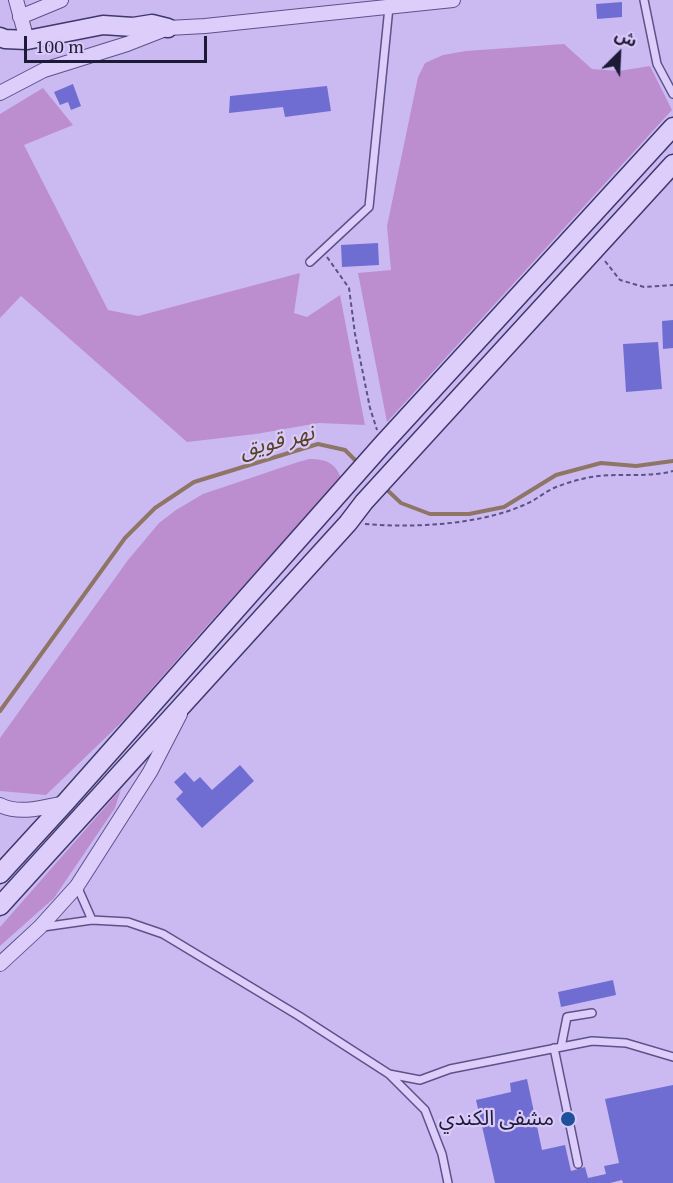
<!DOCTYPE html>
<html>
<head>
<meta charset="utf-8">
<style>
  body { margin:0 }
  #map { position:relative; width:673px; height:1183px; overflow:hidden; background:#cbbaf1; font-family:"PT Serif","Noto Sans Arabic",serif }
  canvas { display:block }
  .north { position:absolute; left:589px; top:24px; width:60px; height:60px; -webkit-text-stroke:4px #d9caf8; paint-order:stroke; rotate:24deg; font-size:16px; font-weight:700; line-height:24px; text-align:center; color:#1c1a36 }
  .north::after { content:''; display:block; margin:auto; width:21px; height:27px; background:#1c1a36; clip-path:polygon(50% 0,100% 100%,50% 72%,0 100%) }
  .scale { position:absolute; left:24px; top:36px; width:183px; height:27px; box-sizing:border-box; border:3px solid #1c1a36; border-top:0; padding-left:8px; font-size:18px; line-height:21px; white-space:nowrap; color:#1c1a36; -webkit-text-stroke:4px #d9caf8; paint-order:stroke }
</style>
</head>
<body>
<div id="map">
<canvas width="673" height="1183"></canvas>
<div class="north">ش</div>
<div class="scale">100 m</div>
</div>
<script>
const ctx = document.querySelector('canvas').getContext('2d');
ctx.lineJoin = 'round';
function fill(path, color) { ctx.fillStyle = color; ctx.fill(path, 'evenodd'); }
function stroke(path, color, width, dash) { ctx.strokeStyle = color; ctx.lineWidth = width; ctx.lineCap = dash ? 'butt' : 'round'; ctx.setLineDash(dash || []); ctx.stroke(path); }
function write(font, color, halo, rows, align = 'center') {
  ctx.font = font + ' "PT Serif","Noto Sans Arabic",serif'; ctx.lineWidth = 4.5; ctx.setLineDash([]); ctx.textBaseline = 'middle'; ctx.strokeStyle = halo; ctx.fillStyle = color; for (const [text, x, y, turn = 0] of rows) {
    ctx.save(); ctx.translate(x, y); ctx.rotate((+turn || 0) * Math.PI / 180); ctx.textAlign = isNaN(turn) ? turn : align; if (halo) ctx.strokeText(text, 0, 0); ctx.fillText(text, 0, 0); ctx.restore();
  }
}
fill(new Path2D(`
  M564 44 592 69 619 71 650 66 672 110 387 422 358 273 391 270 387 226 418 77 425 63 443 55 466 51Z
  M43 88 73 125 24 145 108 310 138 316 300 273 294 313 307 317 340 295 365 425 319 423 256 434 187 442 21 296 0 318V114Z
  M309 459C325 459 335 462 341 478L196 638 125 719 46 795 0 791V738L128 560 159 523 176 510 203 494 298 462Z
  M121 789 115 808 54 898 0 946V927Z`), '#bd8ecf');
stroke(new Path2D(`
  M384 487 401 503 430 514H469L504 507 556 475 601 463 636 466 673 461
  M0 711 125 538 155 508 194 482 318 444 345 450 359 464`), '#8e7566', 4);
fill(new Path2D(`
  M622 2V17L597 19 596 4Z
  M73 84 81 106 71 110 68 102 60 105 54 92Z
  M327 86 331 111 285 117 283 107 229 113 230 96Z
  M378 243 379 265 342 267 341 245Z
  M673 320V348L663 349 662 321Z
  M658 342 662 389 626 392 623 344Z
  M240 765 254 781 202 828 176 799 183 792 174 782 185 772 194 782 200 777 212 790Z
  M613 980 616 995 561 1007 558 992Z
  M527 1079 542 1150 565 1145 571 1171 585 1167 588 1178 606 1174 604 1166 619 1163 605 1099 673 1085V1183H623L622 1180 610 1183H495L476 1100 511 1092 510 1083Z`), '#706dd2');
const lane = new Path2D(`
  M644 0 657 64 673 94
  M310 262 369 207 389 7
  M77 886 92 920
  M43 927 92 920 128 922 163 934 299 1016 389 1074 425 1110 442 1154 448 1183
  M561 1047 567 1017 592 1013
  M554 1048 578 1164
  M389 1074 420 1080 450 1069 592 1041 626 1043 673 1057`);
const street = new Path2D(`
  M16 0 27 40
  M20 17 61 0
  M0 93 44 70 127 44 168 28 205 26 453 0
  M0 805C19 815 45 807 65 803
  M0 964 40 927 77 886 150 772 180 714`);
const secondary = new Path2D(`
  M0 37 5 39 27 40 103 25 133 27 152 24 168 28
  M0 874 65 803 382 445 673 127
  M0 906 348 523 364 502 673 164`);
stroke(lane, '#5b5388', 10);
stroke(street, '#5b5388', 16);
stroke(secondary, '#3d376a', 21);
stroke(new Path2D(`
  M327 257 349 288 355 334 370 408 377 430
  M605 261 620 280 644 287 673 285
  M365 524C415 528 478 525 524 505 535 501 544 492 556 487 564 484 573 481 582 479 611 471 644 479 673 471`), '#5b5388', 2, [4.5, 3]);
stroke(lane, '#dccdfb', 7);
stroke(street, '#dccdfb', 14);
stroke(secondary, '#dccdfb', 18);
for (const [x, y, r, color] of [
  [568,1119,8,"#1f509b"]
]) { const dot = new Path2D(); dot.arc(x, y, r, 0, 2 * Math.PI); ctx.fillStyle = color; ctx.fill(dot); stroke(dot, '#d9caf8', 2); }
write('21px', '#1c1a36', '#d9caf8', [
  ["مشفى الكندي",554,1119]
], 'right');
write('italic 22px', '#574227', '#d9caf8', [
  ["نهر قويق",277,442,-14]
]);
</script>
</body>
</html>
